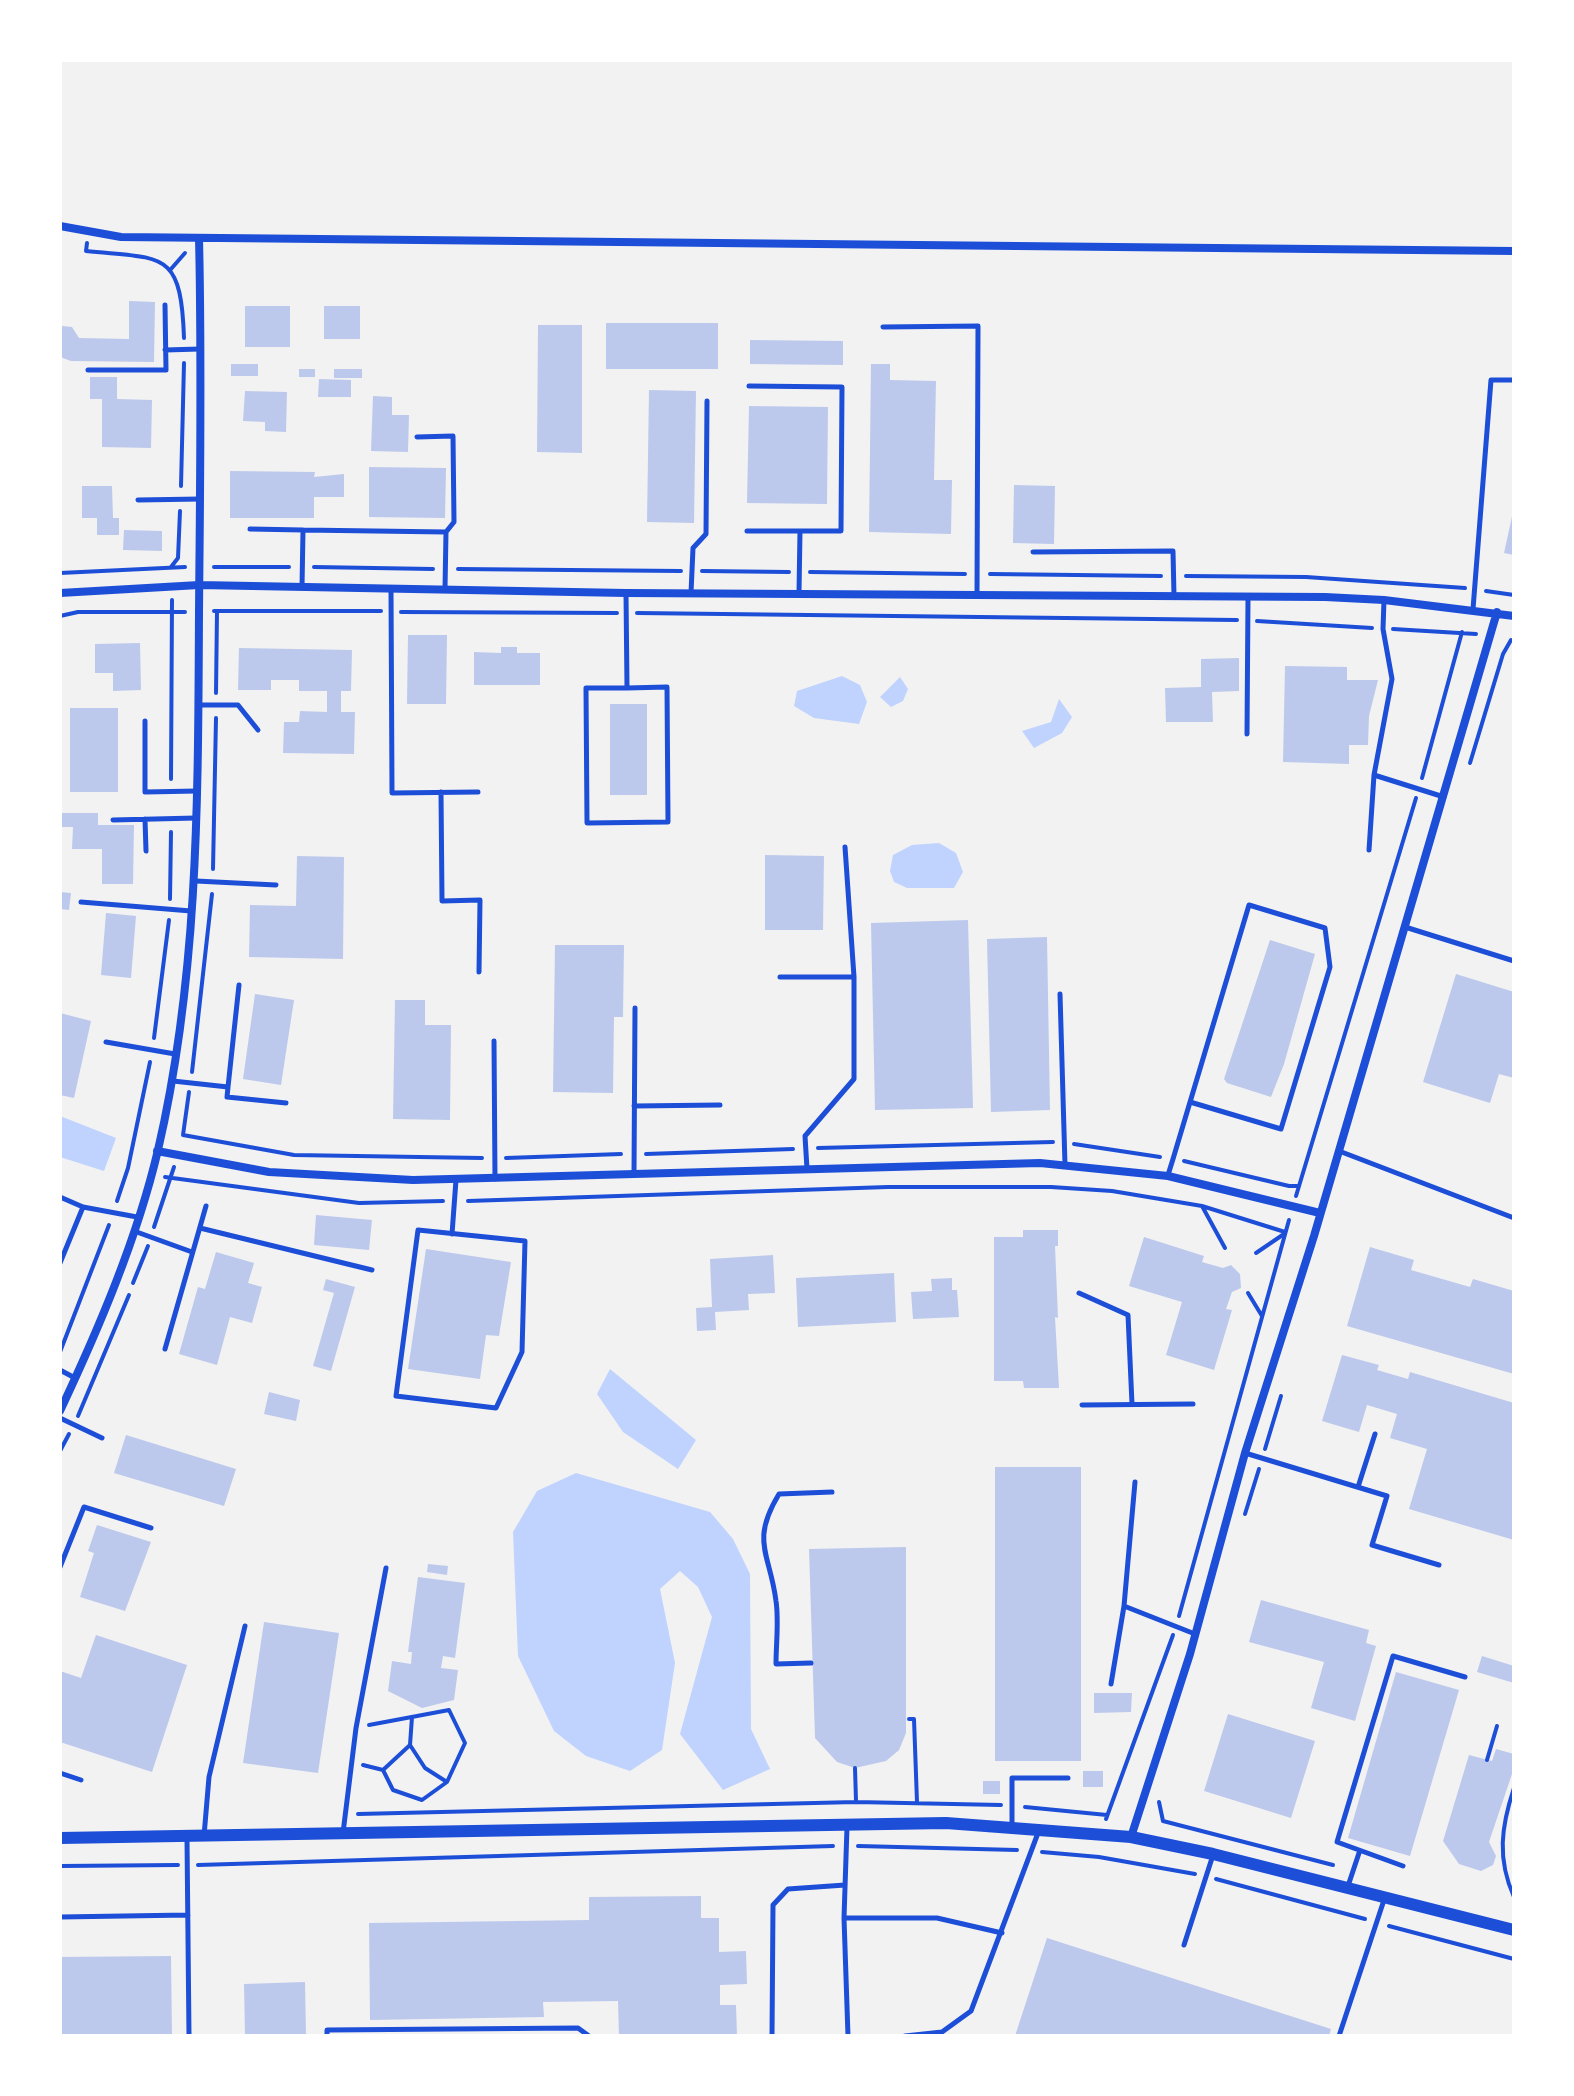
<!DOCTYPE html>
<html>
<head>
<meta charset="utf-8">
<style>
  body { margin:0 }
  #map { position:relative; width:1574px; height:2096px; overflow:hidden; background:#f2f2f2; font-family:Lora,serif }
  canvas { display:block }
  .frame { position:absolute; inset:0; border:62px solid #fff; pointer-events:none }
</style>
</head>
<body>
<div id="map">
<canvas width="1574" height="2096"></canvas>
<div class="frame"></div>
</div>
<script>
const ctx = document.querySelector('canvas').getContext('2d');
ctx.lineJoin = 'round';
function fill(path, color) { ctx.fillStyle = color; ctx.fill(path, 'evenodd'); }
function stroke(path, color, width, dash) { ctx.strokeStyle = color; ctx.lineWidth = width; ctx.lineCap = dash ? 'butt' : 'round'; ctx.setLineDash(dash || []); ctx.stroke(path); }
fill(new Path2D(`
  M842 676 860 685 867 702 859 724 814 718 794 706 797 691Z
  M900 677 908 689 903 701 891 707 880 697Z
  M1059 699 1072 717 1062 733 1034 748 1022 731 1051 722Z
  M939 843 956 853 963 872 954 888H907L894 882 890 871 893 855 912 845Z
  M60 1116 116 1138 104 1171 60 1157Z
  M610 1369 696 1440 678 1469 623 1432 597 1394Z
  M576 1473 710 1512 733 1539 750 1574 751 1729 770 1769 723 1790 680 1734 712 1617 698 1587 680 1571 660 1589 675 1663 662 1750 630 1771 586 1756 554 1731 518 1656 513 1532 537 1491Z`), '#bfd3fe');
fill(new Path2D(`
  M129 301 155 302 154 362 71 361 60 357 62 326 72 327 79 338 129 339Z
  M245 306H290V347H245Z
  M324 306H360V339H324Z
  M606 323H718V369H606Z
  M538 325H582V453L537 452Z
  M750 340 843 341V365L750 364Z
  M231 364H258V376H231Z
  M871 364H890V380L936 381 934 480H952L951 534 869 532Z
  M299 369H315V377H299Z
  M334 369H362V378H334Z
  M90 377H117V399L152 400 151 448 102 447V399H90Z
  M319 379 351 380V397H318Z
  M649 390 696 391 694 523 647 522Z
  M245 391 287 392 286 432 265 431V422L243 421Z
  M373 396 392 397V415H409L408 452 371 451Z
  M749 406 828 407 827 504 747 503Z
  M369 467 446 468 445 518 369 517Z
  M230 471 315 472 314 477 344 474V497H314V518H230Z
  M1014 485 1055 486 1054 544 1013 543Z
  M82 486H112L113 518H119V535H97V518H82Z
  M1513 512H1514V555L1504 553Z
  M124 530 162 531V551L123 550Z
  M408 635H447L446 704H407Z
  M140 643 141 690 113 691V673H95V644Z
  M501 647H517V653H540V685H474V652L501 653Z
  M239 648 352 650 351 691H341V712H355L354 754 283 753 284 722H299L300 711 327 712V691H299V680H271V690H238Z
  M1239 658V691L1212 692 1213 722H1166L1165 688 1201 687V659Z
  M1285 666 1347 667V680H1378L1369 716 1368 745H1349V764L1283 762Z
  M610 704H647V795H610Z
  M70 708H118V792H70Z
  M61 813H98V825H134L133 884H102V849H72L73 827H61Z
  M765 855 824 856 823 930H765Z
  M297 856 344 857 343 959 249 957 250 905 296 906Z
  M60 892 71 893 69 910 60 909Z
  M106 913 136 916 131 978 101 975Z
  M968 920 973 1108 875 1110 871 923Z
  M1047 937 1050 1110 991 1112 987 939Z
  M1270 940 1315 954 1284 1064 1271 1097 1227 1083 1224 1079Z
  M555 945H624L623 1017H614L613 1093 553 1092Z
  M1456 974 1514 992V1078L1499 1074 1490 1103 1423 1082Z
  M255 994 294 1000 281 1085 243 1079Z
  M395 1000H425V1025H451L450 1120 393 1119Z
  M60 1013 91 1021 74 1098 60 1095Z
  M316 1215 372 1220 369 1250 314 1245Z
  M1023 1230H1058V1246H1055L1058 1318 1055 1317 1059 1388H1024L1023 1381H994V1237H1023Z
  M1144 1237 1204 1256 1202 1262 1223 1268 1231 1265 1240 1274 1241 1288 1232 1292 1226 1309 1232 1310 1214 1370 1166 1355 1182 1302 1129 1286Z
  M1370 1247 1414 1260 1411 1270 1470 1287 1473 1279 1514 1291V1374L1347 1326Z
  M426 1249 511 1262 499 1336 486 1335 480 1379 408 1369Z
  M216 1252 254 1263 248 1283 262 1287 252 1323 230 1317 217 1365 179 1354 198 1287 205 1289Z
  M773 1255 775 1293 748 1294 749 1310 715 1312 716 1330 697 1331 696 1308 712 1307 710 1259Z
  M894 1273 896 1322 798 1327 796 1278Z
  M952 1278V1290H957L959 1317 913 1319 911 1292 932 1291 931 1279Z
  M326 1279 355 1287 331 1371 313 1366 334 1293 323 1290Z
  M1342 1355 1379 1365 1377 1370 1408 1379 1410 1372 1514 1403V1540L1409 1509 1427 1449 1390 1438 1397 1414 1367 1405 1359 1432 1322 1421Z
  M269 1392 300 1400 296 1421 264 1414Z
  M126 1435 236 1469 224 1506 114 1473Z
  M995 1467H1081V1761H995Z
  M97 1525 151 1542 125 1611 80 1597 94 1553 88 1551Z
  M906 1547V1733L899 1750 886 1761 855 1768 837 1762 815 1738 809 1549Z
  M428 1564 448 1566 447 1575 427 1572Z
  M418 1577 465 1583 455 1658 443 1656 441 1668 458 1670 454 1700 422 1708 388 1691 392 1661 411 1664 412 1652H408Z
  M1261 1600 1369 1630 1366 1643 1376 1646 1355 1721 1311 1708 1324 1662 1249 1642Z
  M264 1622 339 1633 318 1773 243 1763Z
  M96 1635 187 1665 152 1772 60 1742V1671L81 1678Z
  M1482 1656 1514 1666V1683L1477 1672Z
  M1396 1672 1459 1690 1410 1856 1348 1838Z
  M1094 1693H1132L1131 1712 1094 1713Z
  M1228 1714 1315 1741 1291 1818 1204 1791Z
  M1496 1749 1514 1754V1768L1489 1842 1496 1856 1493 1865 1481 1871 1459 1864 1443 1841 1469 1755 1492 1761Z
  M1083 1771H1103V1787H1083Z
  M983 1781H1000V1794H983Z
  M701 1896V1918H719V1952L746 1951 747 1984 720 1985V2005H736L737 2036H619L618 2001 543 2002 544 2017 370 2020 369 1923 589 1920V1897Z
  M1047 1938 1331 2029 1329 2036H1015Z
  M171 1956 172 2036H60V1957Z
  M305 1982 306 2036H245L244 1984Z`), '#bdc9ec');
stroke(new Path2D(`
  M87 243 86 251C163 259 181 249 184 338
  M171 269 185 253
  M181 486 184 363
  M171 567 178 558 180 511
  M214 567H289
  M314 567 433 569
  M458 569 681 571
  M702 571 789 572
  M810 572 965 574
  M60 573 185 567
  M990 574 1161 576
  M1186 576 1306 577 1465 588
  M1486 591 1514 595
  M214 611H381
  M401 612 617 613
  M637 613 1237 620
  M60 616 78 612H185
  M1257 621 1372 628
  M1393 629 1476 634
  M216 693 217 611
  M1470 763 1503 654 1511 640
  M1422 778 1462 632
  M171 779 172 600
  M213 869 216 718
  M170 899 171 832
  M154 1038 169 920
  M192 1072 212 894
  M183 1135 294 1155 482 1158
  M183 1135 189 1092
  M1074 1144 1160 1157
  M818 1148 1053 1142
  M646 1154 793 1149
  M506 1158 621 1154
  M1184 1161 1289 1186H1299
  M165 1177 359 1203 443 1201
  M1296 1196 1416 798
  M117 1201 128 1168 150 1062
  M468 1201 888 1187H1051L1112 1191 1202 1206 1285 1232
  M1202 1206 1225 1248
  M154 1227 174 1167
  M1256 1253 1284 1234
  M133 1283 148 1246
  M1248 1293 1262 1316
  M60 1352 109 1225
  M78 1416 129 1295
  M1265 1449 1281 1396
  M60 1451 69 1434
  M1245 1514 1259 1469
  M1179 1616 1289 1220
  M909 1719H914L917 1802
  M369 1725 449 1710 465 1743 447 1782 422 1800 393 1790 383 1770
  M410 1745 425 1768 447 1782
  M1487 1760 1497 1726
  M363 1765 383 1770 410 1745 412 1717
  M855 1768 856 1801
  M1514 1788C1501 1827 1497 1859 1514 1897
  M1159 1802 1163 1821 1333 1865
  M1025 1807 1107 1815
  M358 1814 856 1802 1001 1805
  M1106 1819 1173 1635
  M858 1846 1017 1850
  M1042 1852 1099 1857 1195 1874
  M198 1865 833 1846
  M60 1866 178 1865
  M1216 1879 1365 1919
  M1389 1926 1514 1959`), '#1d4ed8', 4);
stroke(new Path2D(`
  M883 327 978 326 977 595
  M165 350 200 349
  M88 370H166L165 305
  M749 386 842 387 841 531H800L799 593
  M417 437 453 436 454 522 446 532
  M138 500 200 499
  M250 529 303 530 302 587
  M303 530 446 532 445 589
  M747 531H800
  M1033 552 1173 551 1174 596
  M391 589 392 793 478 792
  M626 593 627 688H586L587 823 668 822 667 687 627 688
  M691 593 693 548 706 534 707 401
  M1473 609 1491 380H1514
  M199 705H238L258 730
  M145 721V792L197 791
  M1247 734 1248 598
  M1374 775 1444 797
  M441 792 442 901 480 900 479 972
  M145 819 146 851
  M113 820 196 818
  M845 847 854 977
  M1369 850 1374 775 1392 679 1383 629 1384 600
  M196 881 276 885
  M81 902 191 911
  M1405 927 1514 961
  M780 977H854V1079L805 1136 807 1169
  M1060 994 1065 1165
  M494 1041 495 1179
  M106 1042 175 1054
  M173 1081 228 1087 227 1097 286 1103
  M228 1087 239 985
  M634 1106 720 1105
  M1339 1151 1514 1218
  M634 1174 635 1008
  M1168 1175 1173 1159 1249 905 1325 928 1330 967 1281 1129 1190 1102
  M60 1197 83 1207 137 1217
  M200 1228 372 1270
  M418 1230 525 1241 522 1352 496 1408 396 1396Z
  M134 1231 192 1252
  M452 1234 456 1180
  M60 1263 83 1207
  M1079 1293 1128 1315 1132 1404
  M165 1349 206 1206
  M60 1370 75 1378
  M1082 1405 1193 1404
  M60 1418 102 1438
  M1245 1453 1387 1496 1372 1545 1439 1565
  M1358 1487 1375 1434
  M60 1567 84 1507 151 1528
  M1124 1606 1195 1634
  M811 1663 776 1664C776 1644 779 1621 776 1601 770 1553 750 1542 779 1494L832 1492
  M1111 1684 1124 1606 1135 1482
  M60 1773 81 1780
  M1012 1825V1778H1068
  M847 1827 844 1918 848 2036
  M343 1833 356 1728 386 1568
  M204 1836 209 1777 245 1626
  M187 1839 189 2036
  M1403 1866 1337 1842 1393 1656 1465 1677
  M1348 1886 1359 1853
  M60 1917 188 1915
  M844 1918H937L1002 1933
  M1184 1945 1213 1855
  M327 2036V2030L578 2028 589 2036
  M772 2036 773 1905 788 1889 845 1885
  M905 2036 942 2032 971 2011 1038 1833
  M1339 2036 1384 1900`), '#1d4ed8', 5);
stroke(new Path2D(`
  M60 226 121 237 1514 251
  M60 593 199 585 626 593 1325 597 1384 600 1514 616
  M157 1151 269 1172 413 1180 1040 1163 1168 1176 1320 1213
  M60 1411C99 1328 137 1239 158 1150 199 973 198 794 199 613 200 488 202 363 199 238
  M1131 1837 1190 1654 1245 1453 1314 1236 1497 612`), '#1d4ed8', 8);
stroke(new Path2D(`
  M60 1838 946 1823 1131 1837 1213 1854 1514 1930`), '#1d4ed8', 12);
</script>
</body>
</html>
